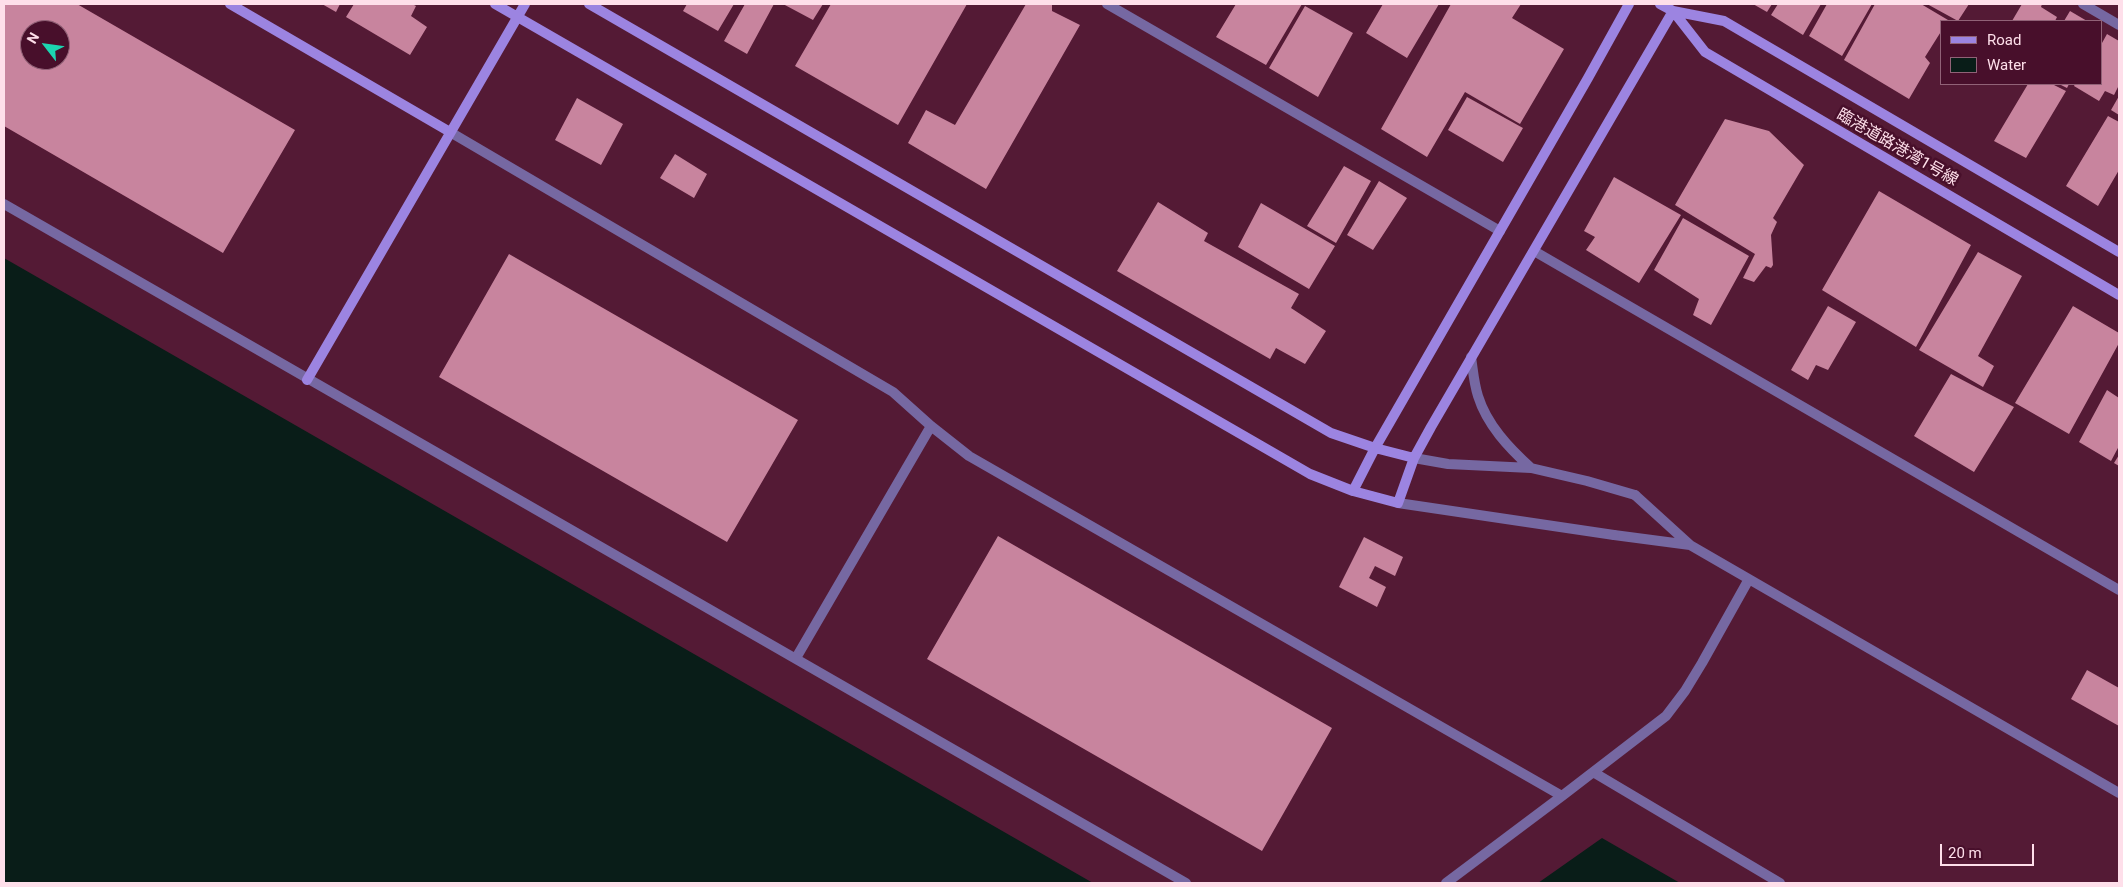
<!DOCTYPE html>
<html>
<head>
<meta charset="utf-8">
<style>
  body { margin:0 }
  #map { position:relative; width:2123px; height:887px; overflow:hidden; background:#541a35; font-family:Roboto,sans-serif }
  canvas { display:block }
  .frame { position:absolute; inset:0; border:5px solid #fedfea; pointer-events:none }
  .legend { position:absolute; left:1940px; top:20px; width:162px; height:65px; box-sizing:border-box; background:#480f2b; border:1px solid #916277; margin:0; padding:6px 9px; list-style:none; font-size:15px; color:#fedfea }
  .legend li { display:flex; align-items:center; gap:10px; height:25px }
  .legend b { width:25px; border:1px solid #916277 }
  .north { position:absolute; left:20px; top:20px; width:50px; height:50px; box-sizing:border-box; background:#480f2b; border:1px solid #916277; border-radius:50%; rotate:300deg; font-size:14px; font-weight:700; line-height:20px; text-align:center; color:#fedfea }
  .north::after { content:''; display:block; margin:auto; width:18px; height:22px; background:#1cd5b1; clip-path:polygon(50% 0,100% 100%,50% 72%,0 100%) }
  .scale { position:absolute; left:1940px; top:844px; width:94px; height:22px; box-sizing:border-box; border:2px solid #fedfea; border-top:0; padding-left:6px; font-size:15px; line-height:18px; white-space:nowrap; color:#fedfea; -webkit-text-stroke:4px #480f2b; paint-order:stroke }
</style>
</head>
<body>
<div id="map">
<canvas width="2123" height="887"></canvas>
<div class="frame"></div>
<ul class="legend">
<li><b style="height:6px;background:#9c84e1"></b>Road</li>
<li><b style="height:14px;background:#091d18"></b>Water</li>
</ul>
<div class="north">N</div>
<div class="scale">20 m</div>
</div>
<script>
const ctx = document.querySelector('canvas').getContext('2d');
ctx.lineJoin = 'round';
function fill(path, color) { ctx.fillStyle = color; ctx.fill(path, 'evenodd'); }
function stroke(path, color, width, dash) { ctx.strokeStyle = color; ctx.lineWidth = width; ctx.lineCap = dash ? 'butt' : 'round'; ctx.setLineDash(dash || []); ctx.stroke(path); }
function write(font, color, halo, rows, align = 'center') {
  ctx.font = font + ' Roboto,"Noto Sans JP",sans-serif'; ctx.lineWidth = 5; ctx.setLineDash([]); ctx.textBaseline = 'middle'; ctx.strokeStyle = halo; ctx.fillStyle = color; for (const [text, x, y, turn = 0] of rows) {
    ctx.save(); ctx.translate(x, y); ctx.rotate((+turn || 0) * Math.PI / 180); ctx.textAlign = isNaN(turn) ? turn : align; if (halo) ctx.strokeText(text, 0, 0); ctx.fillText(text, 0, 0); ctx.restore();
  }
}
fill(new Path2D(`
  M4 258 1093 883H4Z
  M1602 838 1680 883H1538Z`), '#091d18');
fill(new Path2D(`
  M4 4H77L295 130 223 253 4 126ZM30 30H60V60H30Z
  M322 4H340L336 12Z
  M354 4H412L416 6 411 16 427 27 410 55 346 17Z
  M687 4H734L718 31 683 11Z
  M745 4H774L747 54 724 41Z
  M783 4H823L813 20Z
  M831 4H967L898 125 795 66Z
  M1026 4H1052V11L1080 25 986 189 908 143 926 110 955 125Z
  M1236 4H1302L1266 65 1216 37Z
  M1383 4H1439L1407 58 1366 33Z
  M1451 4H1521L1512 18 1564 49 1520 124 1465 92 1427 157 1381 129Z
  M1753 4H1772L1767 12Z
  M1778 4H1821L1803 35 1771 15Z
  M1827 4H1872L1842 56 1809 36Z
  M1875 4H1921L1948 20 1942 21V30L1925 57 1930 63 1909 99 1844 60Z
  M1927 4H1969L1958 21Z
  M2022 4H2042L2041 7 2057 17 2055 21H2012Z
  M1305 6 1353 33 1318 97 1269 68Z
  M2070 11 2087 21H2064Z
  M2107 34 2119 41V85L2114 95 2105 91 2099 101 2074 86 2075 84H2102V43Z
  M2028 84H2052L2066 91 2026 158 1994 141Z
  M2059 84H2069L2067 88Z
  M2119 96V115L2111 110Z
  M1467 97 1523 128 1503 162 1448 130Z
  M577 98 623 124 601 165 555 140Z
  M2108 116 2119 122V170L2098 206 2066 186Z
  M1725 119 1769 131 1804 165 1773 218 1777 222 1771 235 1773 265 1771 268 1766 266 1754 282 1743 278 1755 254 1675 205Z
  M675 154 707 174 694 198 660 178Z
  M1344 166 1371 181 1336 243 1307 226Z
  M1614 177 1681 215 1639 283 1586 250 1595 237 1584 231Z
  M1379 181 1407 198 1373 250 1347 235Z
  M1879 191 1971 245 1916 347 1822 290Z
  M1158 202 1208 233 1204 241 1299 294 1291 308 1326 331 1305 364 1276 348 1270 359 1117 271Z
  M1261 203 1335 246 1309 289 1238 247Z
  M1683 218 1749 256 1711 325 1693 315 1699 299 1654 270Z
  M1978 252 2022 276 1978 356 1994 366 1983 387 1919 350Z
  M509 254 798 420 727 542 439 377Z
  M1828 306 1856 322 1828 370 1816 365 1808 380 1791 370Z
  M2073 306 2119 333V343L2069 434 2015 403Z
  M1951 374 2014 407 1974 472 1914 436Z
  M2107 390 2119 398V446L2111 461 2079 442Z
  M2119 455V466L2114 463Z
  M998 536 1332 728 1262 851 927 659Z
  M1364 537 1403 557 1395 576 1375 566 1369 578 1386 587 1377 607 1339 587Z
  M2087 670 2119 688V726L2071 699Z`), '#c8849e');
stroke(new Path2D(`
  M450 132 893 392 931 426 969 456 1562 796 1666 716 1685 691 1702 663 1749 579
  M4 204 1186 883
  M1534 251 2119 590
  M1635 495 1690 545 2119 793
  M1614 535 1690 545
  M796 658 931 426
  M1593 772 1780 883
  M1446 883 1562 796`), '#7668a2', 10);
stroke(new Path2D(`
  M1107 4 1500 231
  M2083 4 2119 25
  M1471 357C1473 370 1474 384 1478 396 1487 425 1509 448 1531 468
  M1414 458 1448 464 1531 468 1587 481 1635 495
  M1398 503 1614 535`), '#7668a2', 10);
stroke(new Path2D(`
  M230 4 450 132
  M495 4 1310 474 1353 491 1398 503 1414 458 1431 427 1673 11
  M589 4 1331 433 1375 448 1414 458
  M1660 4 1673 11 1724 21 2119 252
  M1673 11 1705 52 2119 295
  M307 380 525 4
  M1353 491 1375 448 1588 78 1629 4`), '#9c84e1', 10);
write('16px', '#fedfea', '#480f2b', [
  ["臨港道路港湾1号線",1897,148,30]
]);
</script>
</body>
</html>
